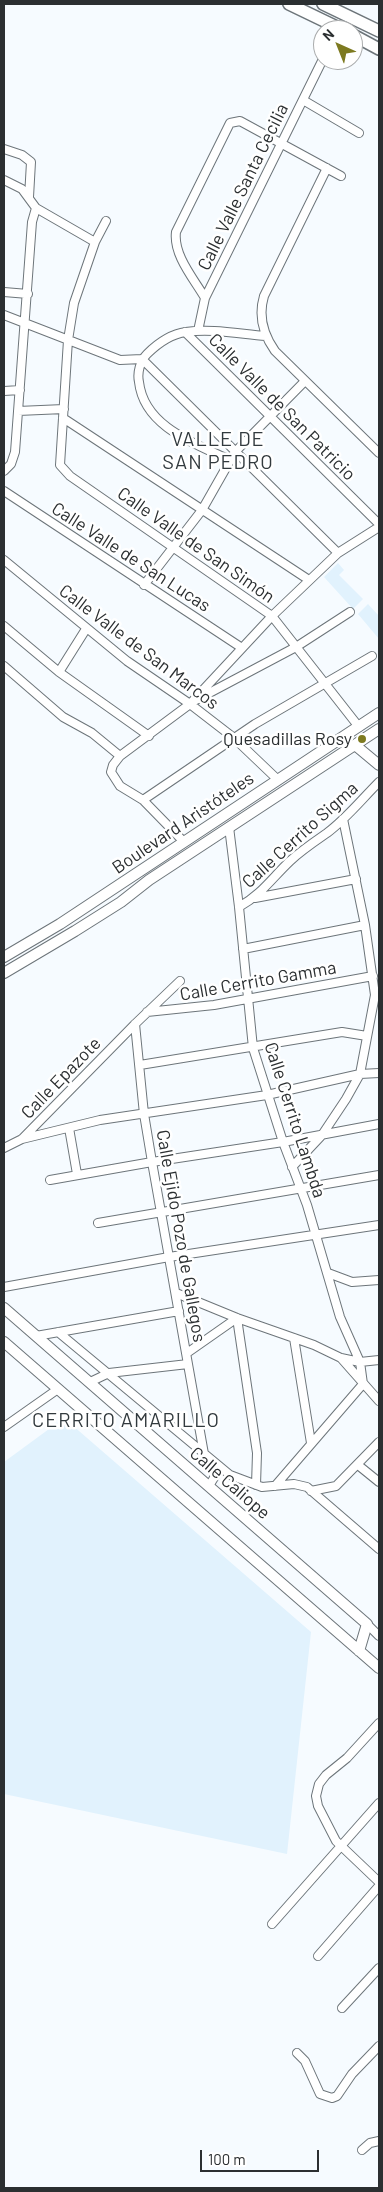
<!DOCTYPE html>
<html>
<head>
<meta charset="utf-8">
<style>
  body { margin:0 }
  #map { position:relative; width:383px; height:2192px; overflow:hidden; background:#f6fbff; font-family:Barlow,sans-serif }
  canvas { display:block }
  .frame { position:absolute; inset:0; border:5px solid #2b2f31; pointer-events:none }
  .north { position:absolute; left:313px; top:20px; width:50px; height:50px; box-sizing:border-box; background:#fff; border:1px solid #aaacad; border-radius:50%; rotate:316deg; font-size:14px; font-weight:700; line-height:20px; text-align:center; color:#2b2f31 }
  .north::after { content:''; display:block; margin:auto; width:18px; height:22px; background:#7d7a20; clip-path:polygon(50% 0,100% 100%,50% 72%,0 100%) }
  .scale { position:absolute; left:200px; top:2150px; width:119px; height:22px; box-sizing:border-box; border:2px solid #2b2f31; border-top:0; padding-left:6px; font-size:15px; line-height:18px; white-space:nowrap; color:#2b2f31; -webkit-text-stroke:4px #fff; paint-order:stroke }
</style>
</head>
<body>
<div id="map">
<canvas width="383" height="2192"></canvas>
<div class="frame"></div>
<div class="north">N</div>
<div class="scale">100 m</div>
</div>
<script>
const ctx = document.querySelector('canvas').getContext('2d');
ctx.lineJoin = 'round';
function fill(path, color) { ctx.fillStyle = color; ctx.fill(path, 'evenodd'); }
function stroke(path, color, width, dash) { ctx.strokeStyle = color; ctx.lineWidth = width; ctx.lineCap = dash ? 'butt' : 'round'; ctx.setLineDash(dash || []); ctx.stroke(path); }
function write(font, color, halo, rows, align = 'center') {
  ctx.font = font + ' Barlow,sans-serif'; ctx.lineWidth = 5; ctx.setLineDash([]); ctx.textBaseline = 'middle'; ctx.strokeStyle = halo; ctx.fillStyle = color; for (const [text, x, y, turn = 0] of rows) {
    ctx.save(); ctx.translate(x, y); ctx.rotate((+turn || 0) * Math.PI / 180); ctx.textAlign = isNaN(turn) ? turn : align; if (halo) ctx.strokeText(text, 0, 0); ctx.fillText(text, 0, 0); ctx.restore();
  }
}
fill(new Path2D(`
  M338 563 344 570 339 575 363 599 353 609 324 577Z
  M368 604 379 616V639L358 614Z
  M64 1418 311 1632 287 1854 4 1794V1462Z`), '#e1f2fd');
const street = new Path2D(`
  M303 100 359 133
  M4 149 22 155 31 162 29 197
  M327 168 264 296C258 316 263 334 275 351L379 453
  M4 180 22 189 36 208 95 242
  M106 221 95 242 74 303 68 340 60 465 70 476 272 616 359 727
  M4 292 28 294
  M205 298C194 279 173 255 176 232L230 123 240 121 341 176
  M4 315 120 360 142 359
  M198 331 205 298 323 59
  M185 332 379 524
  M142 359 338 553
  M4 391 20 390
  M18 411 64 409
  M63 418 309 580
  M230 460C196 444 144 427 139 382 137 373 140 361 147 354 157 344 171 334 186 332 211 328 240 334 266 336
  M4 471 11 464 15 452 32 222 36 208
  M4 491 242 648
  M4 560 127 661 190 704 234 738 277 779
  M144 585 202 510 235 452 305 381
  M4 626 59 672 149 736
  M4 666 63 717 92 733 120 756
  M59 672 86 629
  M196 700 296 647 350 612
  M143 800 255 724 372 656
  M229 827 239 907 253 1048 283 1142 307 1205 340 1317 360 1362 363 1384
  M184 842 143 800 120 786 111 772 113 765 120 756 190 704 272 616 338 553 379 527
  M255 898 356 879
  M239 907C262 894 272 878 290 861 302 850 314 842 327 833 346 819 362 799 379 782
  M243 949 365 925
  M147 1012 214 1005 373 976
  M135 1024 144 1114 152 1162 204 1454
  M140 1065 342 1032 367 1036
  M69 1128 77 1174
  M22 1139 100 1120 267 1095 360 1074 379 1073
  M4 1148 22 1139 135 1024 180 981
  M292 1167 322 1135 346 1099 360 1074 375 995 365 925 343 819
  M50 1180 152 1162 283 1142 379 1124
  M98 1223 379 1175
  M328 1273 352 1282 379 1280
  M4 1287 169 1257 379 1225
  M176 1293 237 1318 314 1345 341 1358 360 1362 379 1360
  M58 1332 230 1475 262 1487 294 1484 307 1487 379 1549
  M36 1336 179 1311
  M294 1338 311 1443
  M187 1353 237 1318 257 1453 256 1485
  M341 1358 379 1401
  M90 1382 109 1373 188 1364
  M4 1427 58 1389
  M358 1465 379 1482
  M209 1486 220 1468
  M275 1486 363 1384
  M311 1491 336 1486 379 1442
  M367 1624 379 1636
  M379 1723 347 1758 326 1775 319 1784 316 1796 318 1806 336 1841 379 1882
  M272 1924 379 1803
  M318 1956 379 1886
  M342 2008 379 1968
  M297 2053 305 2061 320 2094 332 2098 337 2096 352 2074 379 2046
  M362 2150 370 2143 379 2141`);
const secondary = new Path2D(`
  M355 745 379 765
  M4 957 60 924 379 713
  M4 973 75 931 121 902 149 880 379 729
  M4 1308 367 1624 359 1651
  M4 1342 379 1668`);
const primary = new Path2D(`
  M289 4 343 30
  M323 4 379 31
  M353 35 379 49`);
stroke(street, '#6d757a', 10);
stroke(secondary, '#6d757a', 12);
stroke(primary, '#6d757a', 14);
stroke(street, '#fff', 8);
stroke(secondary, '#fff', 10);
stroke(primary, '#fff', 11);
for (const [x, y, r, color] of [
  [362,739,5,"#7d7a20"]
]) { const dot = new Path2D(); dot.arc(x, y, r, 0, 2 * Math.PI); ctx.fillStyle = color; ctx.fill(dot); stroke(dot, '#fff', 2); }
write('18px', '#2b2f31', '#fff', [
  ["Calle Valle Santa Cecilia",243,187,-64],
  ["Calle Valle de San Patricio",282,407,45],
  ["Calle Valle de San Simón",196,545,35],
  ["Calle Valle de San Lucas",131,557,33],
  ["Calle Valle de San Marcos",139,647,37],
  ["Boulevard Aristóteles",183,823,-34],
  ["Calle Cerrito Sigma",300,835,-42],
  ["Calle Cerrito Gamma",258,981,-10],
  ["Calle Epazote",61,1078,-46],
  ["Calle Cerrito Lambda",295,1120,72],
  ["Calle Ejido Pozo de Gallegos",181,1236,80],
  ["Calle Caliope",230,1483,41]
]);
write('18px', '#2b2f31', '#fff', [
  ["Quesadillas Rosy",352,739]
], 'right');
ctx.letterSpacing = '1px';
write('20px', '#323a3e', '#fff', [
  ["VALLE DE",218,439],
  ["SAN PEDRO",218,462],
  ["CERRITO AMARILLO",126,1420]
]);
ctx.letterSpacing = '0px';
</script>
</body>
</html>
